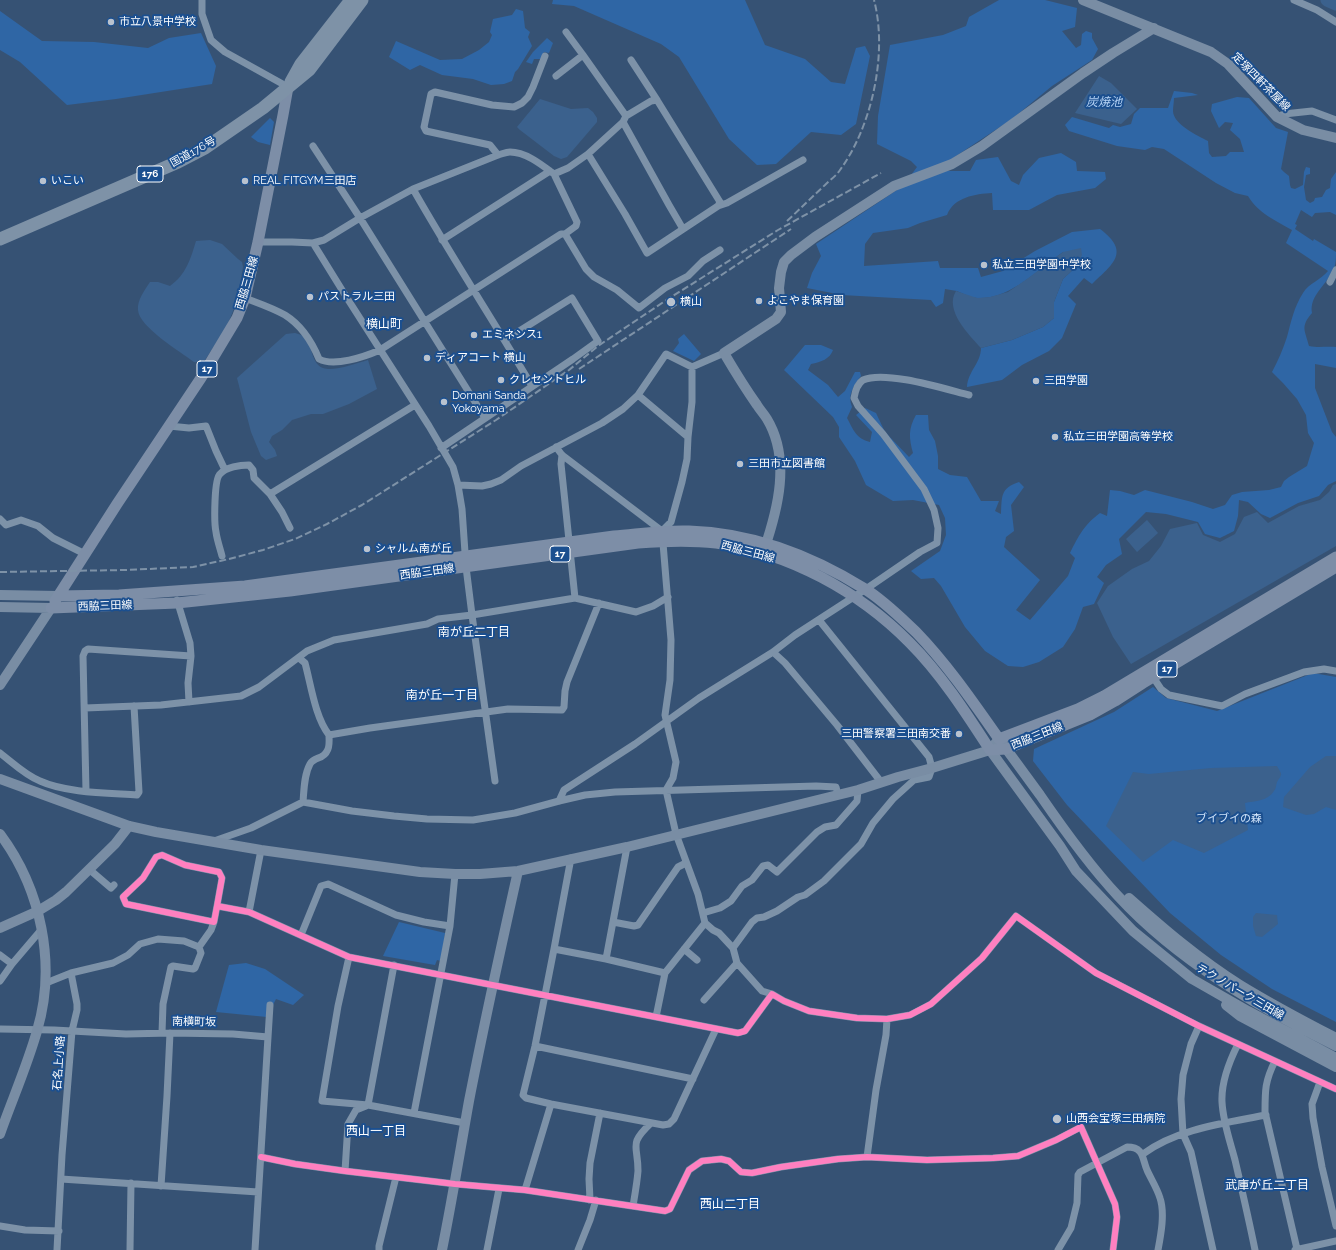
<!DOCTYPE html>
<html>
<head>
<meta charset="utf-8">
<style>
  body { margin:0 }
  canvas { display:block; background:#365274 }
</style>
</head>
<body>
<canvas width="1336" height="1250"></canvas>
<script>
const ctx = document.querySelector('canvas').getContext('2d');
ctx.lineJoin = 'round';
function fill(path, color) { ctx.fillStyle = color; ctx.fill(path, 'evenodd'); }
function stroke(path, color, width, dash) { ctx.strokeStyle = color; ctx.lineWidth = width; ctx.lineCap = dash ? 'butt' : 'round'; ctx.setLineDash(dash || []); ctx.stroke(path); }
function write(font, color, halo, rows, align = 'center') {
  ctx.font = font + ' Raleway,"Noto Sans JP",sans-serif'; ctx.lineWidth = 4; ctx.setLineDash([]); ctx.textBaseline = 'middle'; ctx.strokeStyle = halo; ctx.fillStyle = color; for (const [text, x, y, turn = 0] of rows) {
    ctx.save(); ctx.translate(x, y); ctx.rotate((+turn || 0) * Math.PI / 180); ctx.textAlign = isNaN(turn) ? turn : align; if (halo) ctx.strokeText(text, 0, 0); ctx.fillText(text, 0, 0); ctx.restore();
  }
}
fill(new Path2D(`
  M553 0H745L765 45 805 59 831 82 845 84 856 48 865 46 870 56 856 124 841 135 811 132 776 164 757 165 729 139 679 57 661 44 574 6 552 4Z
  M999 0H1045L1077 8 1075 27 1062 31 1076 48 1081 45 1082 34 1086 31 1092 33V38L1098 49 1092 60 1052 86 1012 119 950 160 947 171H970L976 160 998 157 1011 181 1019 185 1023 175 1039 158 1061 153 1076 162 1077 171 1105 172 1106 179 1095 188 1057 195 1029 210H993L992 193C975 194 954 197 947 215L920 223 908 228 873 233 865 244 864 266 938 261 940 268H978L981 277 1003 271 1035 251 1072 232 1100 229C1131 252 1113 264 1092 284L1084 278 1068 296 1076 304 1062 338 1049 351 1022 365 1002 380 967 387C968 371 981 363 981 348L1012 340 1043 327 1054 318V302L1063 279 1076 267 1063 252C1039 269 1009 300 978 298 970 298 964 294 957 291 953 290 949 290 945 289L943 303 936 307 931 300 842 295 807 288 812 273 821 256 816 244 903 186 917 167 911 161 877 144 878 116 890 45 943 35 966 26 969 17Z
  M516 9 523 11 525 28 530 32 528 37 532 46 518 69 515 72 512 81 504 84 491 85 473 79 442 75 420 65 410 70 389 57 396 41 440 60 462 59 479 50 489 42 492 35 490 32 493 19 512 15Z
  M0 11 42 41 94 42 148 48 169 38 201 33 216 66 212 84 116 99 67 105 20 62 0 50Z
  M547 38 553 43 549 53 544 52 541 59H534L532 64 526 62 533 52Z
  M1174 91 1192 93 1198 95 1174 98C1174 102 1173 106 1173 111 1173 124 1198 136 1208 141L1209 153 1212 157 1226 156 1230 152H1244L1240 139 1230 130 1233 123 1225 122 1219 128 1211 111 1212 104 1237 97 1249 98 1276 128 1288 132 1281 169 1284 172 1289 176 1290 185 1291 188 1295 189 1303 185 1304 172 1306 167 1310 168V174L1306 175 1304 187 1306 200 1310 203 1314 201 1315 198 1322 197 1326 190 1330 188 1331 179 1336 172V215L1330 212 1315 213 1312 217 1301 210 1295 224 1297 225 1295 229 1313 241 1314 239 1336 252C1336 258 1336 265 1333 271 1326 285 1309 296 1312 313 1300 327 1305 330 1309 346 1319 348 1326 346 1336 347V368L1315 364V388L1332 432 1336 437V481L1328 485 1319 496 1298 503 1270 518 1261 514 1248 502 1239 500 1238 516 1234 531 1220 538 1205 534 1198 522 1166 514 1146 512 1119 539 1122 554 1106 565 1097 577 1104 583 1094 604 1083 607 1075 629 1063 647 1039 662 1023 667 1008 666 985 651 965 627 941 586 934 578 921 579 911 571 940 551 946 535 945 518 939 505 913 500 893 501 866 485 855 461 839 437V427L833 417 784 370 805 345H821L833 350C830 359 821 362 811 364L808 370 828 385 838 397 845 391 855 372H860L861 376C854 385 847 395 852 407L847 418C853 429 856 439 870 442L872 432 856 415 865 408 876 413 885 432 909 457 913 453C909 438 908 429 916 415H928L929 430 935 441 938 456V469L950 475 967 477 981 501H999L995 511 1001 514C1002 497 1000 488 1019 482L1024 487 1011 505 1014 531 1006 537 1004 547 1040 580 1016 610 1030 620 1068 576 1075 558 1070 553C1079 535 1084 525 1100 513L1107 516 1110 490 1120 491 1134 495 1145 490 1192 502 1213 509 1225 505 1232 495 1242 492 1269 490 1281 487 1284 481 1289 477 1307 466 1314 443 1308 433 1306 415 1297 399 1283 383 1272 372C1278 361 1283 349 1287 337 1291 322 1294 307 1303 293 1309 283 1321 280 1328 271L1286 243 1292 230C1275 220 1259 214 1248 196L1235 193 1216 183 1164 149 1152 147 1145 150 1117 146 1069 131 1065 125 1072 117 1109 128 1113 125 1120 127 1131 124 1134 114 1140 108H1168Z
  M270 118 274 122 270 145 258 142 251 137Z
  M684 334 701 354 694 361 673 351 679 343 678 339Z
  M1313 673 1336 677V1022L1272 989 1221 955 1170 913 1067 805 1033 761 1034 749 1114 712 1153 687 1166 698 1217 711Z
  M399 922 445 933 441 961 437 960 435 965 383 956Z
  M246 963 265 969 304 995 293 1005 276 999 267 1017 216 1012 229 965Z`), '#2f66a5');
fill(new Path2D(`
  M1099 76 1111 83 1137 109 1121 124 1075 113Z
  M540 99 571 109 588 108 593 112 597 118V122L567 157 561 159 554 156 520 130 517 127Z
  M210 240 222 244 238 259 242 262 243 267 237 301 227 326 205 360 201 363 194 362C181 352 139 327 138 310 137 300 145 290 150 282H158L170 286C186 275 191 258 196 241Z
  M1081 248 1082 255 1076 267 1063 279 1054 302V318L1043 327 1012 340 981 348C969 335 944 310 956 291L977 298 990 297 1008 292 1027 279 1063 252Z
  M295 333C298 334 302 335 304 336 314 346 310 368 328 369 338 370 358 363 368 360L377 389 349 404 323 414H311L292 420 282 430 272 436 269 442 275 450 277 456 266 460 261 456 251 432 237 378 286 334Z
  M1336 484V546L1131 664 1113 637 1097 603 1108 586 1132 569 1149 561 1161 546 1170 529 1197 523 1203 535 1220 542 1235 534 1244 517 1257 512 1268 523 1299 506 1320 500 1329 492 1333 485Z
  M1147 520 1158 533 1137 552 1126 539Z
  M1326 756H1336V810L1326 807 1314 814 1306 815 1283 807 1284 797 1310 767Z
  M1277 766C1282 775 1283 773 1277 782 1276 785 1276 789 1274 791 1268 801 1255 801 1245 803L1248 830 1204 853 1173 840 1143 862 1106 826 1133 772 1149 774 1211 768Z
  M1256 913 1277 915 1278 924 1262 937 1256 936 1253 926V917Z`), '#3b618d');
stroke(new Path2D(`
  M1327 0 1336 4`), '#3b618d', 13);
stroke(new Path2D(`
  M202 0V14L211 40 225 52 288 87
  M1294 0 1317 10 1336 22
  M566 32 583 55 626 116
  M631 60 657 100
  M556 76 583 55
  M657 100 720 202 718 206 647 253 625 214 588 154 623 122 626 116 651 101Z
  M1277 117 1284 114 1312 111 1336 120
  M623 122 669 205 683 229
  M313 146 360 218 485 418
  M498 155 490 145 426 131 424 127 431 94 435 92 492 105 514 107 522 103 528 97 533 87 545 56
  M413 189C451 256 493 320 532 386
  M718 206 727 203 803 160
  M565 234 586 269 594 277 617 290 639 308 665 288 688 276 703 261 720 250
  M442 240 550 171
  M258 242H292L313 243 324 240 360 218 413 189 498 155C502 154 506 152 510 152 526 152 542 165 554 174L568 168 588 154
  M313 243 347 298 429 426 453 467 458 485 462 509 466 567 472 615 495 781
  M1330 282 1336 270
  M245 298C258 303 273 308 285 315 301 325 312 342 319 359 334 367 364 357 380 350L561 234H565L576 226 577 222 554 174
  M638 395 688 437 687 459 682 482 671 522 662 531
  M169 426 189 428 206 426 216 451 225 470
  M688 437 692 402V367
  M556 447 562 455 662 531 671 640 670 680 665 715 676 762 673 778 666 790 676 834 698 894 705 923 665 973 606 959 554 949 571 858
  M441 448 573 359 598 341 572 298 505 340
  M562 455 561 464 575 598
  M458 485 482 486 491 484 501 480 521 466 602 423 623 409 638 395 666 354 692 367 724 353
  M0 519 6 525 21 520 38 526 53 538 85 554
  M290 528 282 512 270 494 415 405
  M222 556C220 548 217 540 216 532 214 523 214 479 220 474 226 467 240 465 249 465L253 470 254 478 270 494
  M177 600 190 643 191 656 188 683 189 702
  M773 652 785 663 837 725 881 782
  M299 658 305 663C311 685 315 717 329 735 329 740 330 747 327 751 324 759 314 757 310 764 304 775 304 790 303 802
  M1153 677 1161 689 1169 695 1222 706 1245 694 1304 672 1324 669 1336 671
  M85 708 161 705 241 696 259 687 307 651 334 640 427 624 438 619 472 615 575 598 636 612 653 606 668 597
  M329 735 370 728 508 709 562 710 564 707 565 691 567 682 599 603
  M0 753C13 763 25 775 40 781 66 793 109 793 137 795L139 792 134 706
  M86 791 83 656 85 651 88 649 191 656
  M559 801 564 790 635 744 699 698 773 652 795 635 866 589 920 552 937 543 938 528 934 510 924 489 883 434 858 406 854 398C855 392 857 384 863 380 885 370 945 389 969 395
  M214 841 251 828 303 802 352 811 394 816 427 819 473 820 515 813 559 801 585 795 615 792 816 786 836 787 838 795
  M90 870 111 888 114 885
  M217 906 222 878 219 872 185 865 162 855 156 857 143 878 123 897 126 904 214 922 217 906 249 912 349 957 738 1033 745 1031 772 994 784 1001 809 1011 857 1018 887 1019 910 1015 931 1004 982 958 1016 916 1096 973 1199 1026 1336 1089
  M249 912 261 850
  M703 913 720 908 731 901 742 886 752 880 763 866 768 865 777 872 817 832 825 827 836 825 857 801 858 790
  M613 922 634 926 638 925 678 867 686 863
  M705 923 713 930 719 933 733 948 737 963 762 991 772 994
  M301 935 321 886 328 884 396 915 424 922 450 926
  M733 948 752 922 757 918 764 917 777 911 798 897 805 895 824 881 861 844 873 823 893 799 914 780 929 777 932 768 929 757 819 620
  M554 949 535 1046 523 1095 526 1098 551 1104 663 1125 669 1124 674 1119 716 1029
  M684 949 697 960
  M0 955 12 964
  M349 957 338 1006 322 1101 368 1105 465 1123
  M606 959 627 847
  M0 981 12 964 41 930
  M46 983 71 973 113 963 128 955 140 944 158 939 184 941 199 947 211 930 214 922
  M704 1000 737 963
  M656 1017 665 973
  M1199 1026 1191 1044 1183 1075 1181 1099 1183 1134 1191 1152 1213 1250
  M0 1029 54 1030 126 1034 170 1033 233 1034 268 1037 255 1250
  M162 1033 163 1004 171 967 173 966 193 969 195 968 201 953 199 947
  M268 1037 270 1005
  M1238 1044C1229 1062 1221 1082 1222 1102 1223 1122 1230 1141 1235 1160 1242 1190 1249 1220 1255 1250
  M535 1046 693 1079
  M1275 1061C1265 1081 1265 1090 1265 1112L1297 1249
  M1320 1082 1312 1104 1313 1118 1322 1167 1336 1226
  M368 1105 394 965
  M414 1113 450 926 455 874
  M1143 1154C1176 1129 1225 1123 1266 1115
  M261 1157 295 1164 345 1171 455 1184 525 1190 665 1211 670 1209 689 1170 702 1161 721 1159 729 1161 741 1172 752 1173 781 1167 838 1159 867 1157 927 1160 993 1158 1018 1156 1056 1140 1081 1127 1115 1204 1117 1217 1113 1250
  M867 1157 876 1090 886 1035 887 1019
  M345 1171 348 1124 356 1110 366 1106
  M61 1179 258 1192
  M161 1186 167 1096 170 1033
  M525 1190 551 1104
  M590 1200 589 1179 590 1163 600 1113
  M633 1206C635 1194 637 1183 638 1171 638 1144 628 1145 651 1123
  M0 1226 25 1230 59 1231
  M57 1250 62 1155 72 1031 77 1010V1004L71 973
  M130 1250 131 1183
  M379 1250V1246L396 1177
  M487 1250 499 1189
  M578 1250 590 1220 596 1200
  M1058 1250 1071 1228 1077 1203 1078 1175 1080 1172 1127 1147C1144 1147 1142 1158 1147 1170 1151 1179 1157 1188 1160 1198 1165 1213 1161 1234 1158 1250
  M1295 1250 1336 1241`), '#7d92a8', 7);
stroke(new Path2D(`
  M1083 0 1211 52 1228 64 1277 117 1303 130 1336 138
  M764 550C778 509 791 459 767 419 764 414 760 410 757 405 745 388 734 370 724 353L776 319 781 312 779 288 781 272 784 262 791 255 815 237 894 186 952 164 982 146 1083 73 1113 53 1154 28
  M0 595 58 596
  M0 607 51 608
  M0 685 51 608
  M990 750 1060 846 1076 871 1133 931 1192 979 1248 1011 1336 1058
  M0 779 129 826 156 832 261 850 420 872 455 874H480L518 871 627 847 858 790 898 777 932 768 990 750 999 739C1013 758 1027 777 1040 795 1064 830 1089 865 1118 896 1179 962 1257 1006 1336 1046
  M0 834C41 889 57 964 37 1031 27 1066 12 1100 0 1134
  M1129 898C1164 929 1200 960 1240 985 1271 1004 1303 1021 1336 1038
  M0 928 38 911 56 900 66 892 115 844 129 826
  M1226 1005 1240 1016 1336 1067
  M442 1250C452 1201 460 1151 469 1101 484 1024 501 947 518 871`), '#798da4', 10);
stroke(new Path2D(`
  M58 596 119 595 245 586 614 536C639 534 664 530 689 531 752 533 812 556 865 589 883 600 900 617 916 632 947 664 973 702 999 739L1078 709 1104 696 1336 557
  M55 601 117 504 201 378 237 318 245 298 258 242 283 115 288 87
  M51 608 177 603 290 591 638 543C664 541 690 540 716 543 788 552 860 592 910 643 941 674 966 713 990 750L1006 749 1090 715 1115 701 1143 683 1336 567`), '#7d8ea7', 11);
stroke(new Path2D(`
  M291 82 301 64 351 0
  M0 239 178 162 205 148 263 108 309 70 362 0`), '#7e92a7', 13);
stroke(new Path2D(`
  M787 221C800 209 812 197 825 185 830 180 836 176 840 170 872 126 888 53 874 0
  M579 369 791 229
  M0 572 125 570 193 567 229 559 263 550 295 539 327 524 362 505 496 420 569 370 598 346 668 299 778 230 881 173`), '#7e92a7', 2, [7, 3]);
stroke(new Path2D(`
  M217 906 222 878 219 872 185 865 162 855 156 857 143 878 123 897 126 904 214 922 217 906 249 912 349 957 738 1033 745 1031 772 994 784 1001 809 1011 857 1018 887 1019 910 1015 931 1004 982 958 1016 916 1096 973 1199 1026 1336 1089
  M261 1157 295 1164 345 1171 455 1184 525 1190 665 1211 670 1209 689 1170 702 1161 721 1159 729 1161 741 1172 752 1173 781 1167 838 1159 867 1157 927 1160 993 1158 1018 1156 1056 1140 1081 1127 1115 1204 1117 1217 1113 1250`), '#ff80c0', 6);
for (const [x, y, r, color] of [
  [111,22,4,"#b9c2ce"],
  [43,181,4,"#b9c2ce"],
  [245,181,4,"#b9c2ce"],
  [984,265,4,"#b9c2ce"],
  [310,297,4,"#b9c2ce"],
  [759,301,4,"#b9c2ce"],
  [671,302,5,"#b9c2ce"],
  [474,335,4,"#b9c2ce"],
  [427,358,4,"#b9c2ce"],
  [501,380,4,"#b9c2ce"],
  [1036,381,4,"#b9c2ce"],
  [444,402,4,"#b9c2ce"],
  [1055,437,4,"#b9c2ce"],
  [740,464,4,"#b9c2ce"],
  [367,549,4,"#b9c2ce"],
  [959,734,4,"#b9c2ce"],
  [1057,1119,5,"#b9c2ce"]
]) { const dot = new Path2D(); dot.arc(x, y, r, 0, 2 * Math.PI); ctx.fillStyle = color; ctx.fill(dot); stroke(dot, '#1b4f8f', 1.5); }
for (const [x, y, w] of [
  [150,174,26],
  [207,369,20],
  [560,554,20],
  [1167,669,20]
]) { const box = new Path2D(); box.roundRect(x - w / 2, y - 8, w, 16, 3); ctx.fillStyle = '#1b4f8f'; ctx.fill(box); stroke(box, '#fff', 1); }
write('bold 10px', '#fff', null, [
  ["176",150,174],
  ["17",207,369],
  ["17",560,554],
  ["17",1167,669]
]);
write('11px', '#fff', '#1b4f8f', [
  ["市立八景中学校",119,22],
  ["いこい",51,181],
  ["REAL FITGYM三田店",253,181],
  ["私立三田学園中学校",992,265],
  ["パストラル三田",318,297],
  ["よこやま保育園",767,301],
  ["横山",680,302],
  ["エミネンス1",482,335],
  ["ディアコート 横山",435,358],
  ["クレセントヒル",509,380],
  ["三田学園",1044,381],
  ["Domani Sanda",452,396],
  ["Yokoyama",452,409],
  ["私立三田学園高等学校",1063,437],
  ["三田市立図書館",748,464],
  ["シャルム南が丘",375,549],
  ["三田警察署三田南交番",951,734,"right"],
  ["山西会宝塚三田病院",1066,1119]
], 'left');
write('11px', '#fff', '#1b4f8f', [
  ["定塚四軒茶屋線",1261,82,45],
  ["国道176号",193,152,-29],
  ["西脇三田線",247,283,-74],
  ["西脇三田線",748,552,15],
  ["西脇三田線",427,572,-8],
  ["西脇三田線",105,606,-2],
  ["西脇三田線",1037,736,-22],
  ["テクノパーク三田線",1240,992,30],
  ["南横町坂",194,1022,1],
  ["石名上小路",59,1063,-86]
]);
write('11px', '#cfe3fa', '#1b4f8f', [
  ["ブイブイの森",1229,819]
]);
write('italic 12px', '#b5d3f5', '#1b4f8f', [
  ["炭焼池",1104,102]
]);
write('12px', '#fff', '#1b4f8f', [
  ["横山町",384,324],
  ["南が丘二丁目",474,632],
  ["南が丘一丁目",442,695],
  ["西山一丁目",376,1131],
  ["武庫が丘二丁目",1267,1185],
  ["西山二丁目",730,1204]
]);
</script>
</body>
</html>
